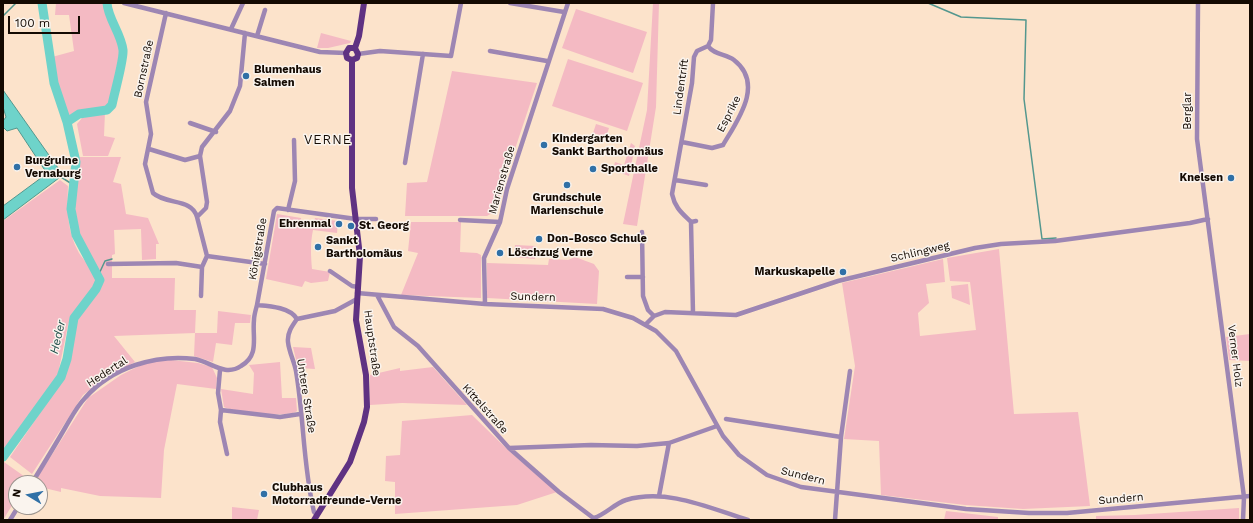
<!DOCTYPE html>
<html>
<head>
<meta charset="utf-8">
<style>
  body { margin:0 }
  #map { position:relative; width:1253px; height:523px; overflow:hidden; background:#fce3cb; font-family:"Work Sans",sans-serif }
  canvas { display:block }
  .frame { position:absolute; inset:0; border:4px solid #140a02; pointer-events:none }
  .north { position:absolute; left:8px; top:475px; width:40px; height:40px; box-sizing:border-box; background:#faf4ee; border:1px solid #9e9690; border-radius:50%; rotate:280deg; font-size:11px; font-weight:700; line-height:16px; text-align:center; color:#140a02 }
  .north::after { content:''; display:block; margin:auto; width:14px; height:18px; background:#3070a6; clip-path:polygon(50% 0,100% 100%,50% 72%,0 100%) }
  .scale { position:absolute; left:8px; top:16px; width:72px; height:18px; box-sizing:border-box; border:2px solid #140a02; border-top:0; padding-left:5px; font-size:12px; line-height:14px; white-space:nowrap; color:#140a02; -webkit-text-stroke:3px #faf4ee; paint-order:stroke }
</style>
</head>
<body>
<div id="map">
<canvas width="1253" height="523"></canvas>
<div class="frame"></div>
<div class="north">N</div>
<div class="scale">100 m</div>
</div>
<script>
const ctx = document.querySelector('canvas').getContext('2d');
ctx.lineJoin = 'round';
function fill(path, color) { ctx.fillStyle = color; ctx.fill(path, 'evenodd'); }
function stroke(path, color, width, dash) { ctx.strokeStyle = color; ctx.lineWidth = width; ctx.lineCap = dash ? 'butt' : 'round'; ctx.setLineDash(dash || []); ctx.stroke(path); }
function write(font, color, halo, rows, align = 'center') {
  ctx.font = font + ' "Work Sans",sans-serif'; ctx.lineWidth = 3; ctx.setLineDash([]); ctx.textBaseline = 'middle'; ctx.strokeStyle = halo; ctx.fillStyle = color; for (const [text, x, y, turn = 0] of rows) {
    ctx.save(); ctx.translate(x, y); ctx.rotate((+turn || 0) * Math.PI / 180); ctx.textAlign = isNaN(turn) ? turn : align; if (halo) ctx.strokeText(text, 0, 0); ctx.fillText(text, 0, 0); ctx.restore();
  }
}
fill(new Path2D(`
  M56 3H104L120 50 110 102 103 108 79 110 68 117 54 77 52 57 74 51 69 15H55Z
  M653 3H659L656 107 637 226 623 224 647 110Z
  M576 9 647 32 633 73 562 48Z
  M321 33 351 41 350 43 328 48H317Z
  M568 59 643 83 627 131 552 106Z
  M452 71 537 83 494 212 487 216H405L407 183 427 182Z
  M105 112 104 136 115 138 108 156H83L77 124 82 118Z
  M596 124 609 128 606 137 593 133Z
  M631 143 635 146 629 176 613 170 615 162 624 165Z
  M78 157H121L113 182 121 184 126 214 148 218 159 244H156V259L142 260 141 229 114 230 115 254 112 255V278H175L174 310H196L195 333H217L218 311 251 315 250 323H235L232 345 216 343 213 362 194 356 195 333 114 336 135 362 101 381 83 395 32 474 10 457 64 378 70 359 77 321 100 285 99 270 85 247 78 231 75 206 79 164Z
  M60 180 68 186C67 209 67 232 79 253 85 263 99 272 95 285L72 314 68 325 58 374 51 387 3 450V221Z
  M277 214 301 218 302 226 313 228 315 218 338 221 337 233 313 230C310 244 311 256 312 269L330 272 328 281 311 283 305 281 302 287 266 279Z
  M411 222H461L460 252 477 253 481 255V298L401 295 418 253 408 251Z
  M515 245 536 246 535 259 514 257Z
  M999 249 1014 414 1078 412 1090 506 1023 509 965 505 881 495 879 441 844 439 855 366 842 283 943 259 945 282 926 284 929 303 918 313 920 336 976 330 970 282 950 281 947 258Z
  M575 257 594 264 599 271 597 304 487 298V263L548 265 549 259 568 260Z
  M968 284 970 305 952 298 951 286Z
  M1250 334V361L1229 360 1226 337Z
  M293 347 311 348 315 369 298 368Z
  M171 360 198 363 212 367 217 378 216 389 177 384 164 450 161 498 100 496 61 488V492L40 487V483H34L88 398 121 375 147 362Z
  M280 362 282 398H296L297 411C289 418 234 412 224 407L221 389 253 394 254 373 249 365Z
  M433 367 467 405 402 403 370 405V375L400 368V371Z
  M472 415 509 451 557 492 517 505 395 514V482L385 481 386 456 400 455 402 421Z
  M4 462 28 479 26 483H16V499L3 520Z
  M232 507 259 510 257 520H232Z
  M1239 508V520H1096V516L1135 515Z
  M946 511 998 517V520H944Z`), '#f4bac3');
const water = new Path2D(`
  M3 90 63 175 3 220V206L45 175 46 178 51 175 48 171 46 172 17 128 7 131 3 127V121L6 117 3 107Z`);
fill(water, '#6ed3ca');
stroke(water, '#53978e', 1);
stroke(new Path2D(`
  M928 3 961 17 1026 20 1024 99 1042 239 1056 238
  M3 16 16 3
  M61 177 75 186
  M98 276 105 261 112 259`), '#53978e', 1.5);
stroke(new Path2D(`
  M67 122 79 114 107 110 112 105C114 94 124 60 123 50 121 33 108 19 107 3
  M3 457 61 377 67 359 74 318 96 289 100 280 76 235 71 209 76 162 67 122 54 83 42 3`), '#6ed3ca', 9);
stroke(new Path2D(`
  M124 3 320 52 346 53
  M510 3 564 12
  M1198 3 1197 139 1244 497 1243 520
  M166 13 146 102 151 134 145 164 153 193C166 205 192 198 197 217
  M231 29 243 3
  M245 33 240 86 230 111 202 147 200 156 207 202 206 208 197 217 207 256 265 264
  M257 36 265 10
  M490 51 547 61
  M358 54 380 51 451 56 461 3
  M190 123 216 132
  M682 142 712 148 723 145C737 121 765 84 734 60 726 54 714 55 708 46
  M149 149 185 160 200 156
  M405 163 423 54
  M675 180 706 185
  M288 210 295 181 294 140
  M460 220 500 222
  M696 221 691 222C682 213 675 208 672 194L692 83 694 57 697 51 708 46 711 40 713 3
  M691 222 693 313
  M642 232 643 296 648 310 654 316
  M108 264 176 263 202 267
  M330 271 352 286 358 287
  M627 277H643
  M357 293 485 304 603 309 633 318 656 331 676 351 723 436 739 455 767 475 801 487 966 509 1029 513H1067L1250 496
  M377 295 394 327 418 346 509 448 559 492 596 520
  M201 296 202 267 207 256
  M485 304 484 258 500 222 507 189 568 3
  M297 319C290 307 269 306 257 305L274 211 277 208 356 219H376
  M646 324 654 316 665 312 736 315 838 281 975 248 1001 244 1055 241 1190 223 1208 219
  M220 370 218 393 221 410 280 417 300 414
  M221 410 220 422 227 454
  M726 419 841 437
  M509 448 591 445 637 446 669 443
  M32 483C43 465 54 447 65 428 71 418 77 406 85 398 112 367 156 354 195 359 211 362 225 377 241 366 260 355 252 337 254 320 254 315 256 309 257 305
  M659 496 669 443 717 426
  M317 515 314 512C303 466 304 418 296 371 294 361 289 352 288 342 287 333 292 326 297 319L335 311 357 299
  M594 518C606 514 614 504 626 500 667 488 709 508 748 520
  M10 520 18 507
  M835 520 841 437 850 371`), '#9d86b3', 4.5);
stroke(new Path2D(`
  M355 48 359 36 364 3
  M352 60 347 58 346 53 349 48H355
  M352 60 357 58 358 54 355 48
  M314 520 350 462 364 422 367 407 366 375 356 320 360 256 352 188V60`), '#5f3282', 6);
for (const [x, y, r, color] of [
  [246,76,4,"#3070a6"],
  [544,145,4,"#3070a6"],
  [17,167,4,"#3070a6"],
  [593,169,4,"#3070a6"],
  [1231,178,4,"#3070a6"],
  [567,185,4,"#3070a6"],
  [339,224,4,"#3070a6"],
  [351,226,4,"#3070a6"],
  [539,239,4,"#3070a6"],
  [318,247,4,"#3070a6"],
  [500,253,4,"#3070a6"],
  [843,272,4,"#3070a6"],
  [264,494,4,"#3070a6"]
]) { const dot = new Path2D(); dot.arc(x, y, r, 0, 2 * Math.PI); ctx.fillStyle = color; ctx.fill(dot); stroke(dot, '#faf4ee', 1.5); }
write('11px', '#140a02', '#faf4ee', [
  ["Bornstraße",144,69,-78],
  ["Lindentrift",681,87,-82],
  ["Berglar",1188,111,-90],
  ["Esprike",729,114,-63],
  ["Marienstraße",502,180,-74],
  ["Königstraße",258,249,-80],
  ["Schlingweg",920,252,-13],
  ["Sundern",533,297,2],
  ["Hauptstraße",372,343,82],
  ["Verner Holz",1235,356,83],
  ["Hedertal",107,372,-33],
  ["Untere Straße",306,396,81],
  ["Kittelstraße",485,409,48],
  ["Sundern",803,476,14],
  ["Sundern",1121,499,-5]
]);
write('bold 11px', '#140a02', '#faf4ee', [
  ["Blumenhaus",254,70],
  ["Salmen",254,83],
  ["Kindergarten",552,139],
  ["Sankt Bartholomäus",552,152],
  ["Burgruine",25,161],
  ["Vernaburg",25,174],
  ["Sporthalle",601,169],
  ["Knelsen",1223,178,"right"],
  ["Grundschule",567,198,"center"],
  ["Marienschule",567,211,"center"],
  ["Ehrenmal",331,224,"right"],
  ["St. Georg",359,226],
  ["Don-Bosco Schule",547,239],
  ["Sankt",326,241],
  ["Bartholomäus",326,254],
  ["Löschzug Verne",508,253],
  ["Markuskapelle",835,272,"right"],
  ["Clubhaus",272,488],
  ["Motorradfreunde-Verne",272,501]
], 'left');
write('italic 12px', '#224f4b', '#faf4ee', [
  ["Heder",58,337,-77]
]);
ctx.letterSpacing = '1px';
write('13px', '#140a02', '#faf4ee', [
  ["VERNE",328,140]
]);
ctx.letterSpacing = '0px';
</script>
</body>
</html>
